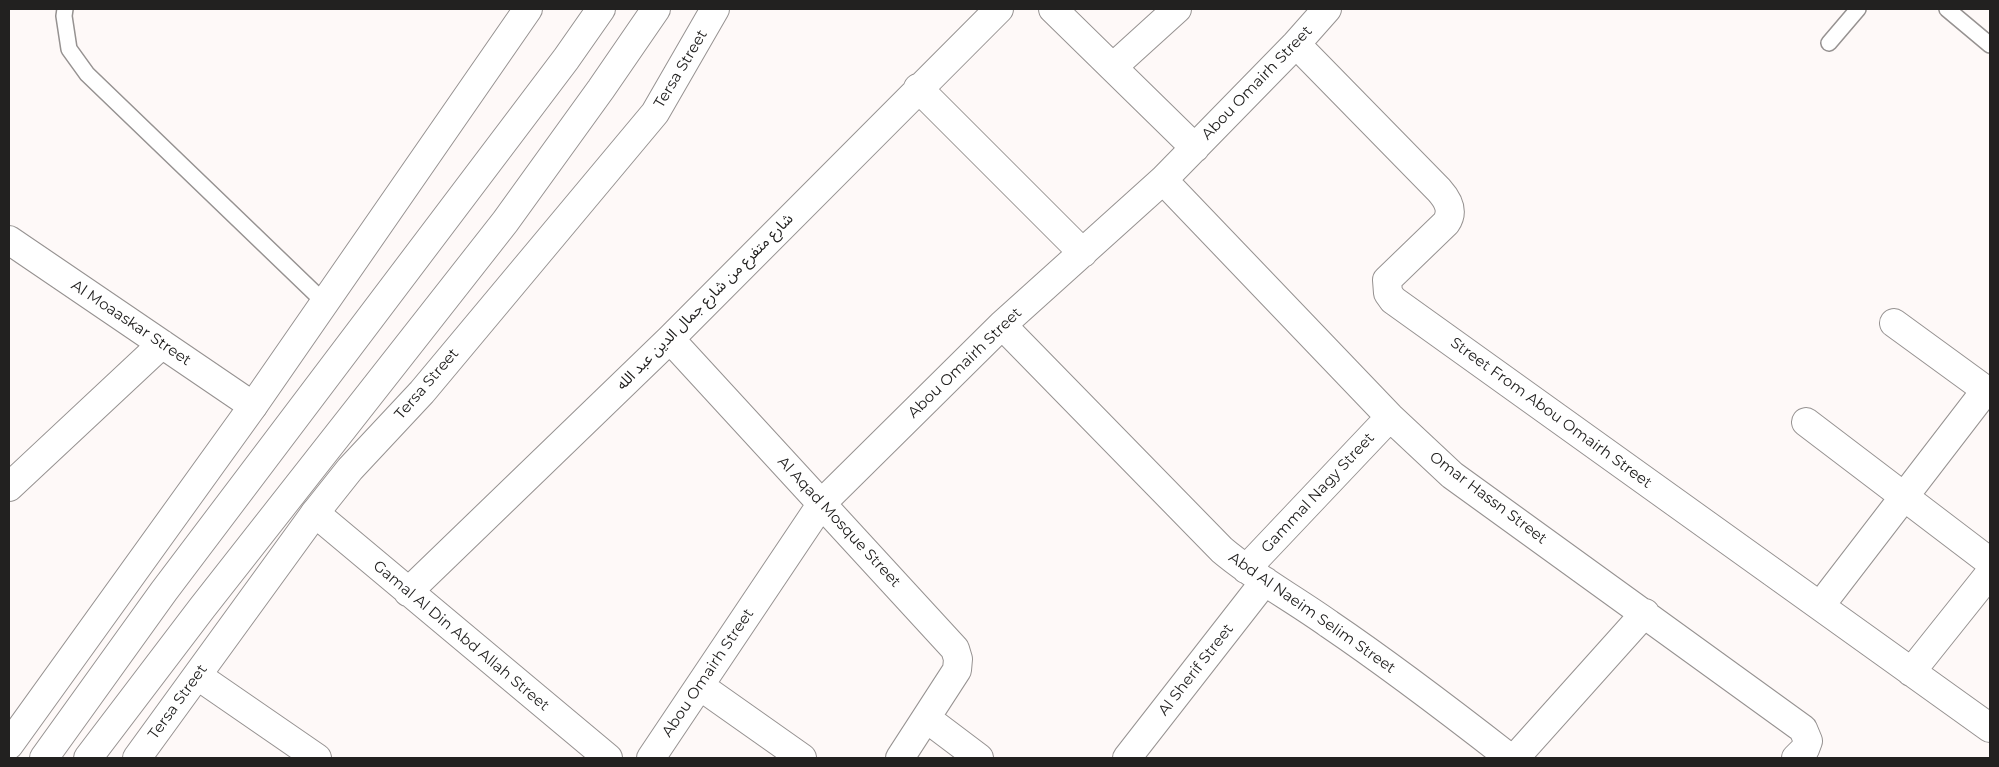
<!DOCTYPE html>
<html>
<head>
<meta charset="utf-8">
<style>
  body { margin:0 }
  #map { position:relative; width:1999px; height:767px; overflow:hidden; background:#fef9f8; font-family:Montserrat,sans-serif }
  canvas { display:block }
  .frame { position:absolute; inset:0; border:10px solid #222120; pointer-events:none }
</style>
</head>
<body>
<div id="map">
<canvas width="1999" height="767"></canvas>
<div class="frame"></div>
</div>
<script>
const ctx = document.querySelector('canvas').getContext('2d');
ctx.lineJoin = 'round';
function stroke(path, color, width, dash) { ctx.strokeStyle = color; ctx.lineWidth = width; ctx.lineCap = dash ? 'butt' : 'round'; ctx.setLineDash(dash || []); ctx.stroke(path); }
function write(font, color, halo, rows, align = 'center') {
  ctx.font = font + ' Montserrat,"Noto Sans Arabic",sans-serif'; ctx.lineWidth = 4.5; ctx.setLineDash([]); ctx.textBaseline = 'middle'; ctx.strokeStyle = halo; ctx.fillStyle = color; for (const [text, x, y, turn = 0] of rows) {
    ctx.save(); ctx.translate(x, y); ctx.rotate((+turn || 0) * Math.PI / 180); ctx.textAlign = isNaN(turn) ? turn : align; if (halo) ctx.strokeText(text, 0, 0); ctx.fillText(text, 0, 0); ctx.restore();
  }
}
const service = new Path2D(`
  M65 9 64 16 69 49 87 74 324 302
  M1947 9 1990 45
  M1829 43 1858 9`);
const minor = new Path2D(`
  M1053 9 1195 148
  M1296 44 1439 190C1448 200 1454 211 1446 223L1387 280 1388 293 1393 300 1990 728
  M1113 67 1177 9
  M918 88 1083 253
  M1163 180 1390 417 1452 475 1803 729 1808 741 1805 749 1796 758
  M9 240 253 406
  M1894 323 1990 393
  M1002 325 1222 550C1255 578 1294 599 1329 624 1391 666 1451 712 1510 758
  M670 339 955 649 958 659 957 670 900 758
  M1806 422 1990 562
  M9 487 162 344
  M315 513 608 758
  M1246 569 1390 417
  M408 592 670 339 999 9
  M1820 606 1986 390
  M1911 672 1990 573
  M198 676 317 758
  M700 686 802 758
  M926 718 979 758
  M651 758 822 503 1002 325 1163 180 1296 44 1327 9
  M1127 758 1265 581
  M1515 758 1645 613`);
const secondary = new Path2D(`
  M9 745 253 406 528 9
  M44 758 164 591 566 59 601 9
  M88 758 202 608 505 222 601 89 656 9
  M137 758 315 513 350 469 422 392 655 113 715 9`);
stroke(service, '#969291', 18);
stroke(minor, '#969291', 30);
stroke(secondary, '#969291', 30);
stroke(service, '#fff', 15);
stroke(minor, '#fff', 28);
stroke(secondary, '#fff', 28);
write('15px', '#222120', '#fff', [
  ["Tersa Street",681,69,-59],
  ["Abou Omairh Street",1257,83,-46],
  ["شارع متفرع من شارع جمال الدين عبد الله",705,302,-45],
  ["Al Moaaskar Street",131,323,34],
  ["Abou Omairh Street",965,363,-44],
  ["Tersa Street",427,384,-49],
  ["Street From Abou Omairh Street",1551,413,36],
  ["Gammal Nagy Street",1318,493,-47],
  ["Omar Hassn Street",1488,498,37],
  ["Al Aqad Mosque Street",839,522,47],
  ["Abd Al Naeim Selim Street",1312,613,35],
  ["Gamal Al Din Abd Allah Street",461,636,40],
  ["Al Sherif Street",1196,670,-52],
  ["Abou Omairh Street",708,673,-56],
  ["Tersa Street",178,702,-54]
]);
</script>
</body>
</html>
